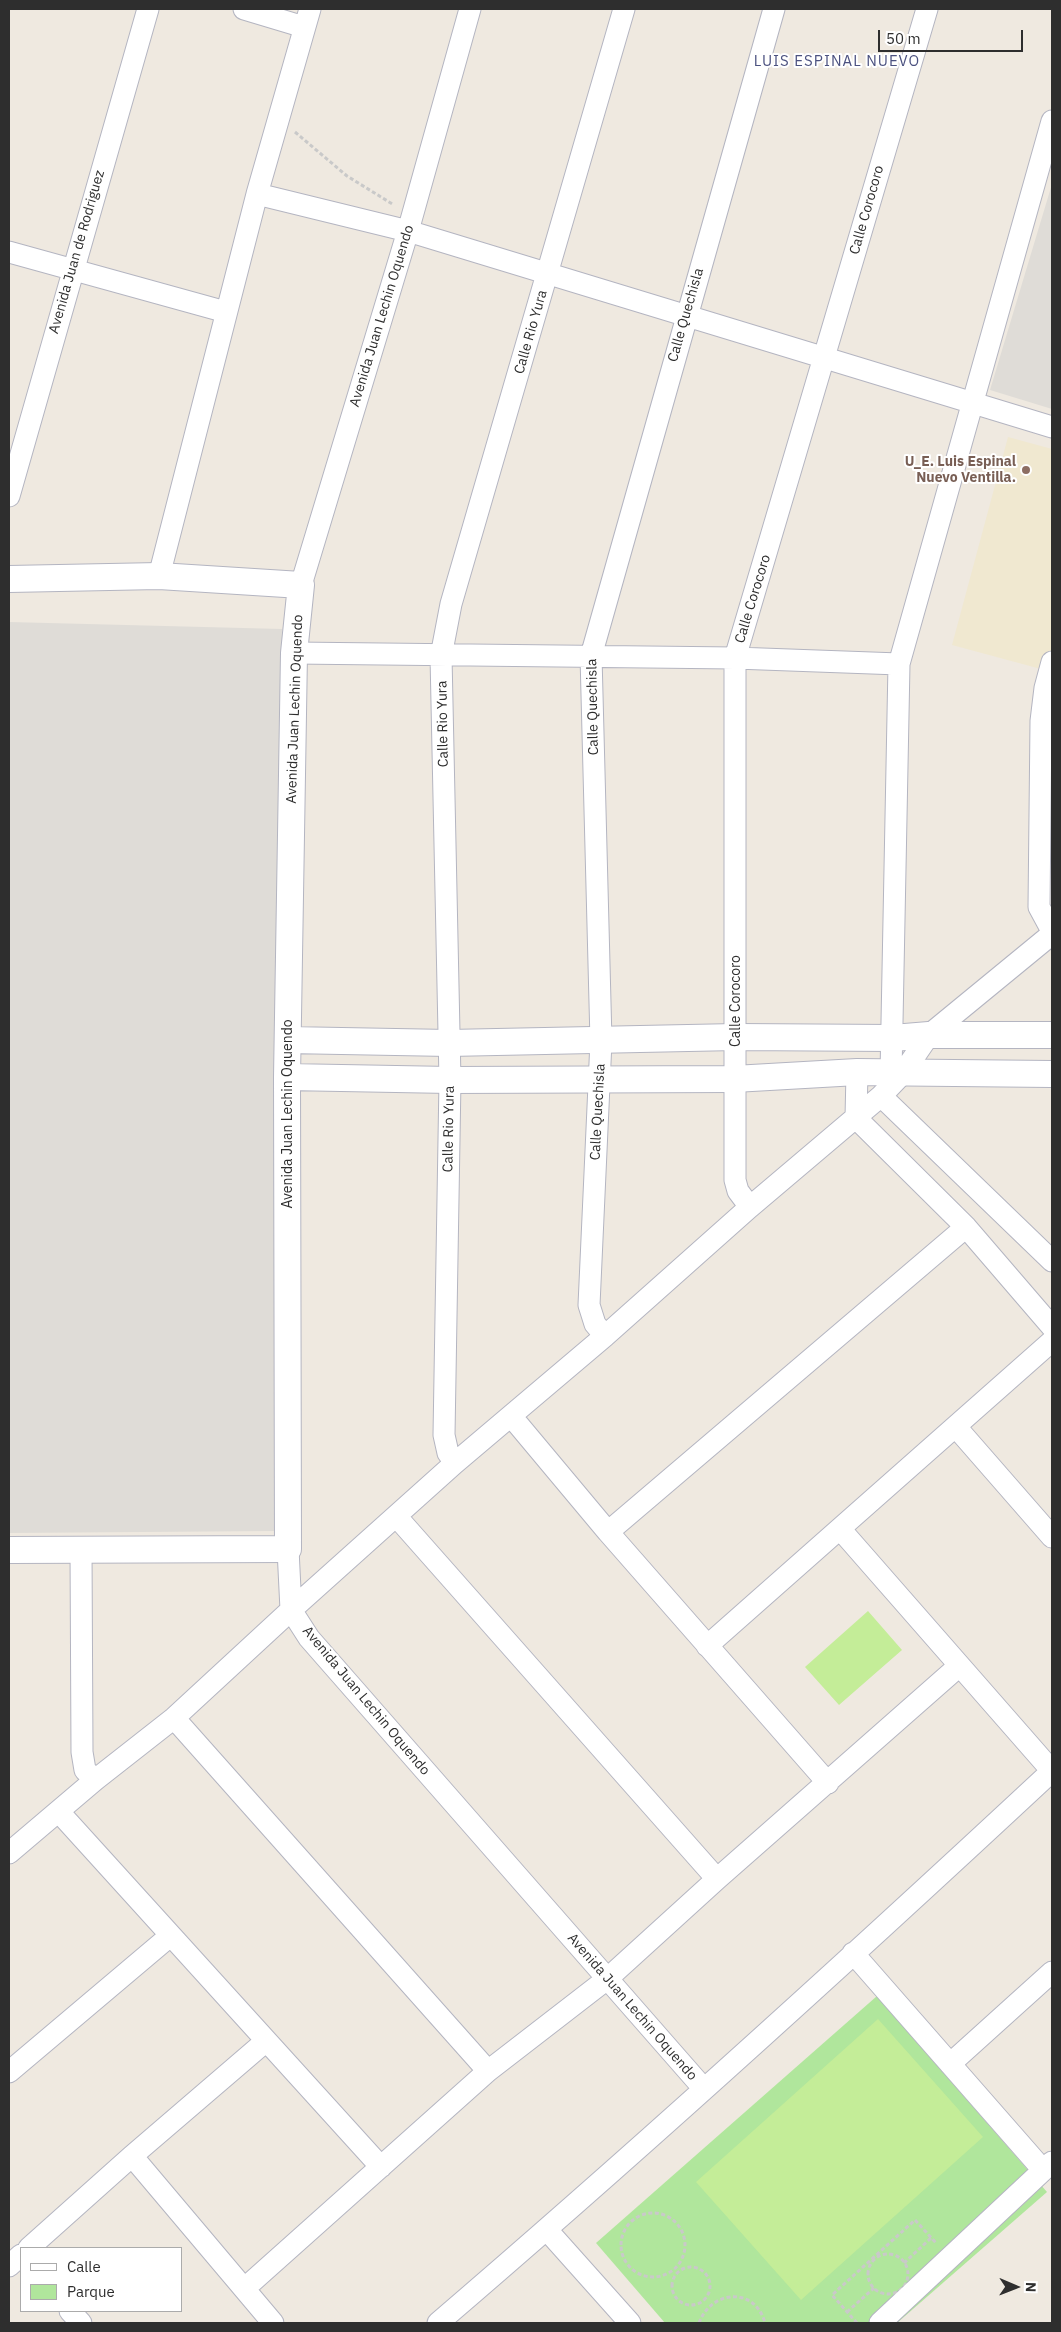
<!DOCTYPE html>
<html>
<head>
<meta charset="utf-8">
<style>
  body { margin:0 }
  #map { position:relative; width:1061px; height:2332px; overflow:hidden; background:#efe9e0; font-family:"IBM Plex Sans",sans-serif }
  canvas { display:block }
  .frame { position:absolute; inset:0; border:10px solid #2e2e2e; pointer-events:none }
  .legend { position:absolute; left:20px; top:2247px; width:162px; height:65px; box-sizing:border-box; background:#fff; border:1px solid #ababab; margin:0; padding:6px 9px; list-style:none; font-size:15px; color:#2e2e2e }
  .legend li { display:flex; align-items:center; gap:10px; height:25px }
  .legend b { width:25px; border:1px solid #ababab }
  .north { position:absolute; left:991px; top:2262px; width:50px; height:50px; -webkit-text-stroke:4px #fff; paint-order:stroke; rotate:91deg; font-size:14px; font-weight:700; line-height:20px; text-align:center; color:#2e2e2e }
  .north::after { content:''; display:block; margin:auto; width:18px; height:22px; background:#2e2e2e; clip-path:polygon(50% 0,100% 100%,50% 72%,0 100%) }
  .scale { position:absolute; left:878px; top:30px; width:145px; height:22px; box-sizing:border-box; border:2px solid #2e2e2e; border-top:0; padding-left:6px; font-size:15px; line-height:18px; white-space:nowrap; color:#2e2e2e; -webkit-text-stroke:4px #fff; paint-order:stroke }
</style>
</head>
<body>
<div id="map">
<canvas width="1061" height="2332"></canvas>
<div class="frame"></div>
<ul class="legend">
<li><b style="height:6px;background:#fff"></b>Calle</li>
<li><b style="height:14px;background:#b0e69c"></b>Parque</li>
</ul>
<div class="north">N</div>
<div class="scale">50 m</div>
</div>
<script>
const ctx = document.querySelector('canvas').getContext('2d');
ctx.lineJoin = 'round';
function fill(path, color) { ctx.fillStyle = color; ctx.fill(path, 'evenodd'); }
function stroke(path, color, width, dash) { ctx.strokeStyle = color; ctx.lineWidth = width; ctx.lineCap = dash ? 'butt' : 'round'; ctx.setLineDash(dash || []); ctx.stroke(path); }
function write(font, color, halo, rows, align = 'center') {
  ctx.font = font + ' "IBM Plex Sans",sans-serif'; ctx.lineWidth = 4; ctx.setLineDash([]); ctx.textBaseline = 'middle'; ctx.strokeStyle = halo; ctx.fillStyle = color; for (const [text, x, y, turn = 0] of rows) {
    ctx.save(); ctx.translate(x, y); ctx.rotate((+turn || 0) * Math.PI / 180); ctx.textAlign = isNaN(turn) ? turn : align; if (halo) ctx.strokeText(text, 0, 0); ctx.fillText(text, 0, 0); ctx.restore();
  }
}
fill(new Path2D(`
  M1008 437 1052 449V672L952 645Z`), '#f0e8d0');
fill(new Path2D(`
  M877 1996 1047 2192 897 2323H665L596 2243Z`), '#b0e69c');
fill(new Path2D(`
  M868 1611 902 1650 839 1705 805 1667Z
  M878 2019 983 2137 801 2300 696 2182Z`), '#c4ed98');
fill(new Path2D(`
  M1052 184V409L990 390Z
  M9 622 282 629 275 1531 9 1533Z`), '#dfdcd7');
const minor = new Path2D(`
  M244 9 304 27
  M257 194 408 231 1052 427
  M9 252 226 312
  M9 496 148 9
  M159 576 257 194 310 9
  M301 585 408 231 470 9
  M294 653 735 658 899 664
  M1052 662 1045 688 1041 721 1039 907 1052 931
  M857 1072 856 1118 966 1227 1052 1327
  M891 1073 899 664 1052 121
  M881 1096 1052 1261
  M750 1207 738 1191 735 1180V658L927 9
  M605 1336 595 1324 589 1305 601 1041 591 656 774 9
  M511 1416 608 1532 828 1783
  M956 1427 1052 1537
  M455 1463 448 1453 444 1435 450 1080 441 656 451 604 624 9
  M396 1516 717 1879
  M841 1530 1052 1771
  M608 1532 966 1227
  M81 1549 82 1752 85 1770 95 1780
  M288 1549 291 1610 309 1638 704 2089
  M707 1646 1052 1341
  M174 1718 488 2071
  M59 1812 381 2167
  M9 1853 95 1780 174 1718 291 1610 455 1463 605 1336 750 1207 881 1096 903 1073 929 1035 1052 934
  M853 1953 1043 2170
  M950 2064 1052 1972
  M9 2072 170 1936
  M132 2156 273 2323
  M547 2230 630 2323
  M29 2248 132 2156 266 2041
  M9 2266 21 2255
  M245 2288 488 2071 607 1979 717 1879 959 1666
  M70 2311 81 2323
  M438 2323C647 2144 851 1958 1052 1771
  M880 2323 1052 2162`);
const tertiary = new Path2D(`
  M9 579 159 576 301 585 294 653 287 1077 288 1549 9 1550
  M288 1040 449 1043 736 1037 893 1038 929 1035H1052
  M287 1077 450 1080 734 1079 857 1072 1052 1074`);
stroke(minor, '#b4b5c1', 23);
stroke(tertiary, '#b4b5c1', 28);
stroke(new Path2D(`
  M295 132 347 176 394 205
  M621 2245a32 32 0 1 1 64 0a32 32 0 1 1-64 0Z
  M868 2274a20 20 0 1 1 40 0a20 20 0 1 1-40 0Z
  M904 2263 931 2238
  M672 2286a19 19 0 1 1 38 0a19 19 0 1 1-38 0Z
  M847 2312 874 2288
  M699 2323C711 2290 755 2286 765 2323
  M857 2323 832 2295 915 2220 937 2244`), '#c9c9c9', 3, [4, 2.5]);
stroke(minor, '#fff', 21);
stroke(tertiary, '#fff', 26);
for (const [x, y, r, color] of [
  [1026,470,5,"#8d6e63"]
]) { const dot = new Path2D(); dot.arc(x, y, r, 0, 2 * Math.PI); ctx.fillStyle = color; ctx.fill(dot); stroke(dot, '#fff', 2); }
write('14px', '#2e2e2e', '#fff', [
  ["Calle Corocoro",867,210,-74],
  ["Avenida Juan de Rodriguez",77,252,-74],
  ["Calle Quechisla",686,315,-74],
  ["Avenida Juan Lechin Oquendo",382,316,-73],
  ["Calle Rio Yura",531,332,-74],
  ["Calle Corocoro",753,599,-73],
  ["Calle Quechisla",593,707,-91],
  ["Avenida Juan Lechin Oquendo",295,709,-88],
  ["Calle Rio Yura",443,724,-91],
  ["Calle Corocoro",736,1001,-90],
  ["Calle Quechisla",598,1112,-87],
  ["Avenida Juan Lechin Oquendo",288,1114,-90],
  ["Calle Rio Yura",449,1129,-89],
  ["Avenida Juan Lechin Oquendo",366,1701,50],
  ["Avenida Juan Lechin Oquendo",632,2007,49]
]);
write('bold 14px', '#785e54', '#fff', [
  ["U_E. Luis Espinal",1016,462],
  ["Nuevo Ventilla.",1016,478]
], 'right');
ctx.letterSpacing = '1px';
write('15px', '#4c5280', '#fff', [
  ["LUIS ESPINAL NUEVO",837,62]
]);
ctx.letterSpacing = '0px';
</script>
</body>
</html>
